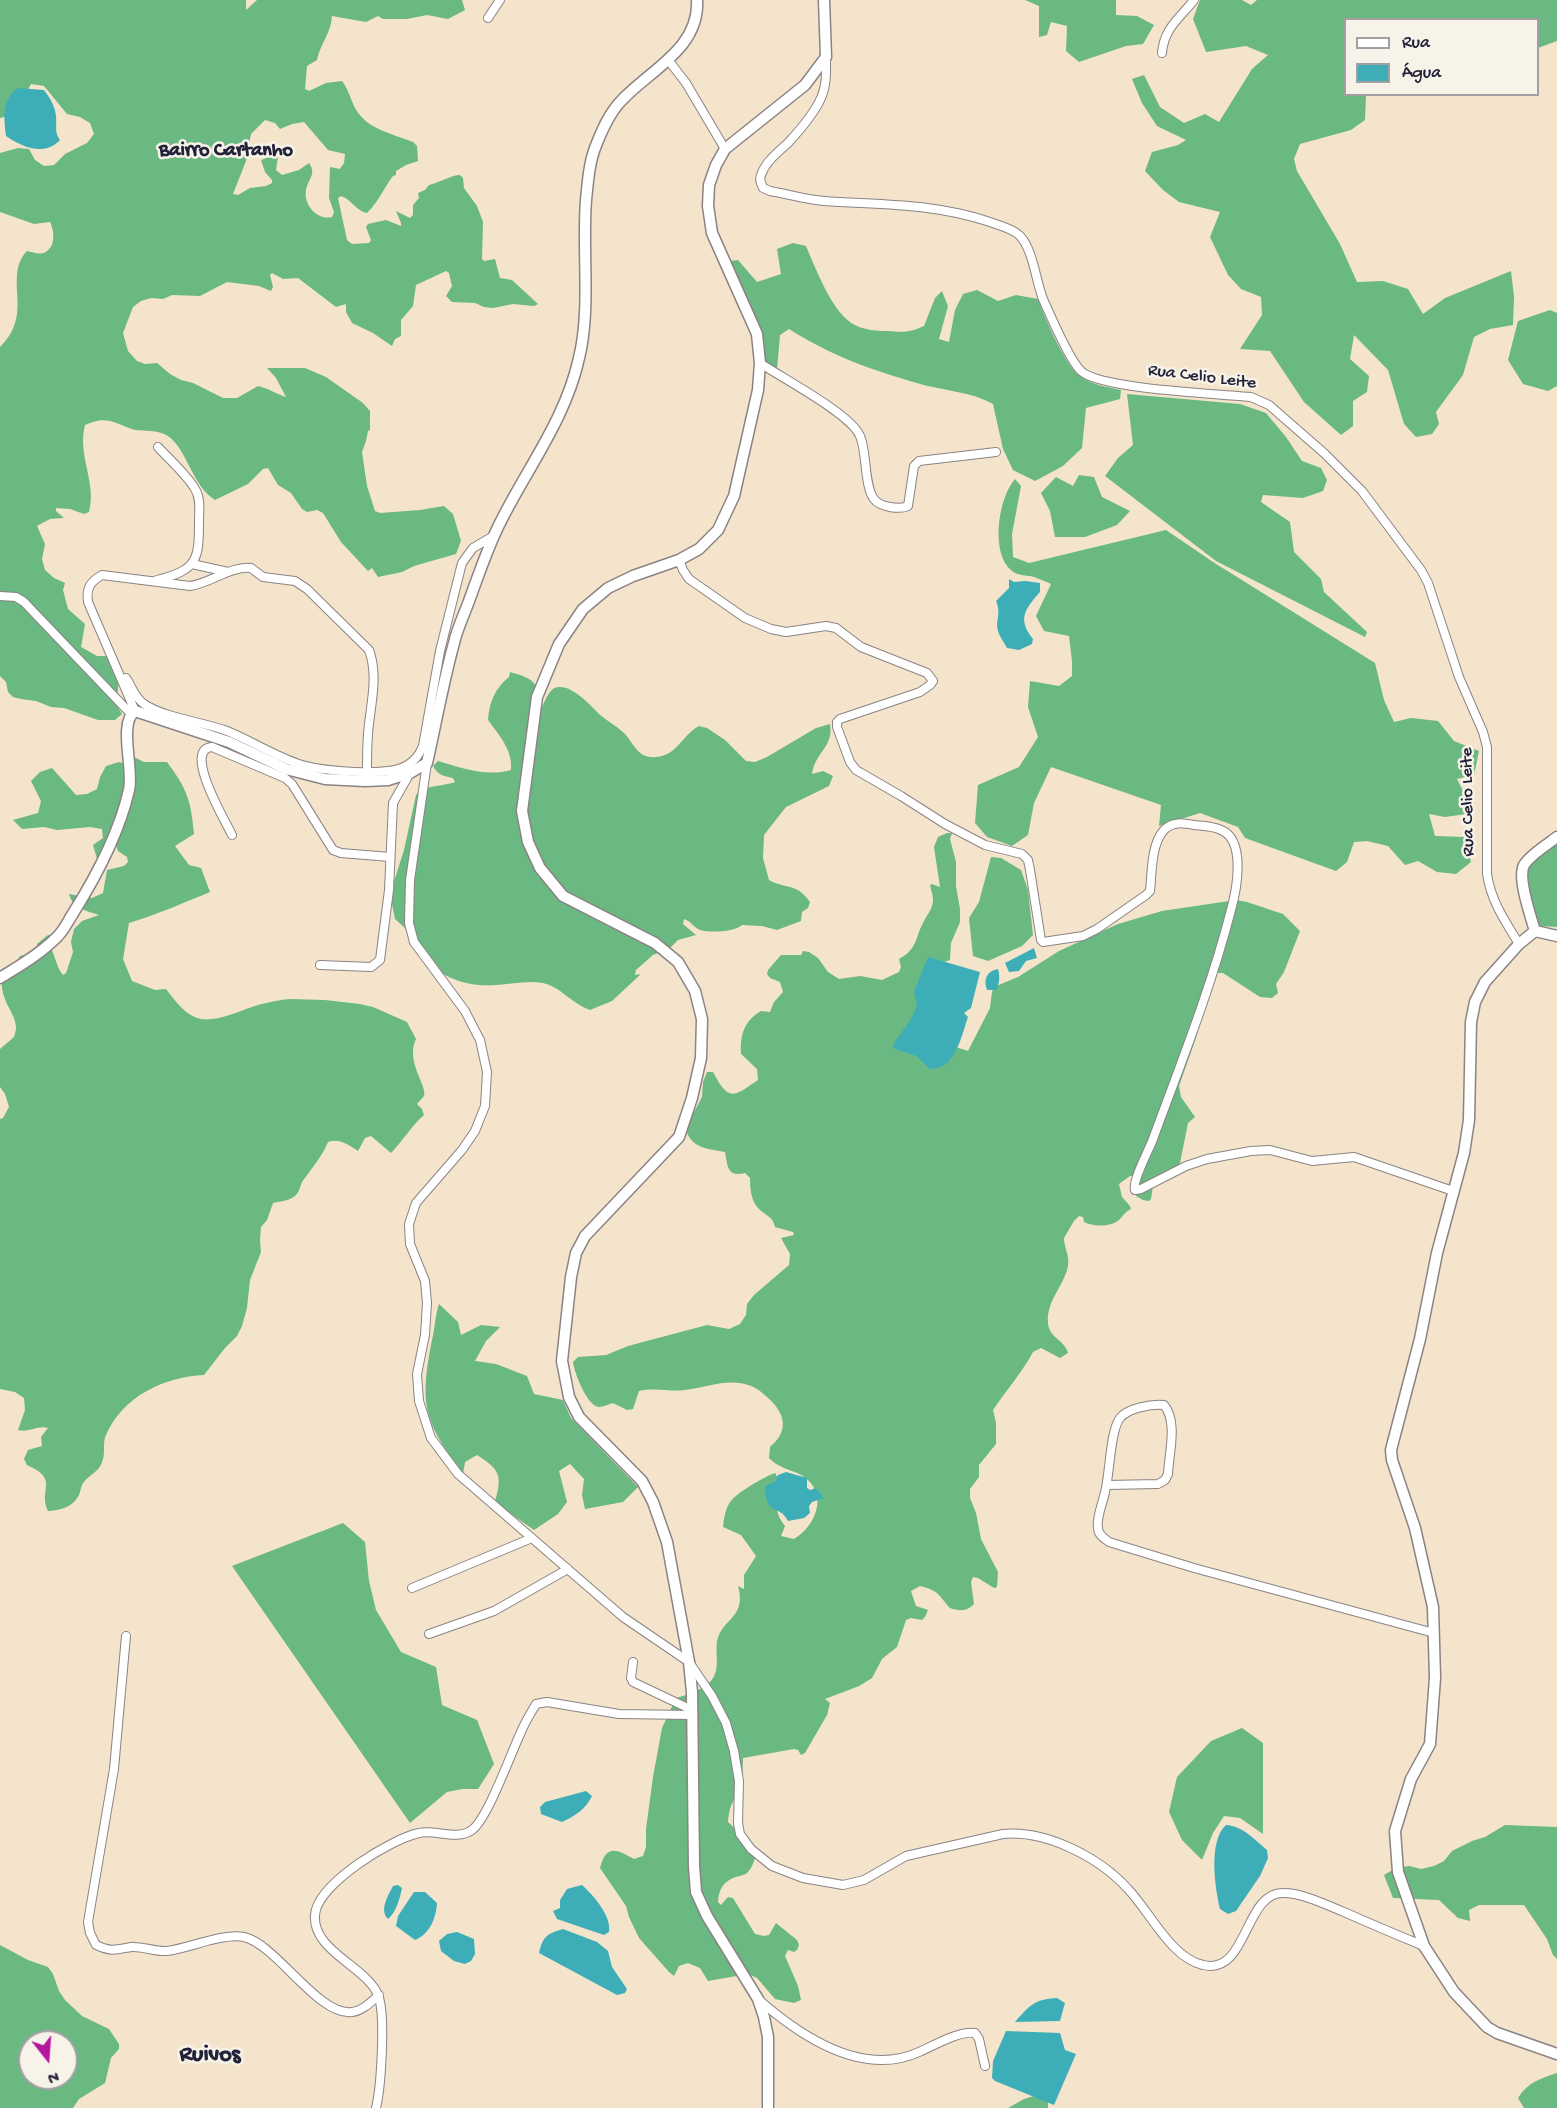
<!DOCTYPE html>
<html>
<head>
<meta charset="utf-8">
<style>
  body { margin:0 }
  #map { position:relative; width:1557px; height:2108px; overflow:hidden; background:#f4e4cc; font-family:"Gochi Hand",sans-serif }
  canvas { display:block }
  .legend { position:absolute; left:1344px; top:18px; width:195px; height:78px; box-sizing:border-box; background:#f7f3e8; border:2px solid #a29fa3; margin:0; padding:8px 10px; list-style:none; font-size:18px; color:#22223b }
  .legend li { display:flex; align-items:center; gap:12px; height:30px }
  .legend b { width:30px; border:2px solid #a29fa3 }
  .north { position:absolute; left:18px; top:2030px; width:60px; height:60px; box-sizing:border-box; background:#f7f3e8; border:2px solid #a29fa3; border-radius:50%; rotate:163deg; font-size:16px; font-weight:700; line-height:24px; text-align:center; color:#22223b }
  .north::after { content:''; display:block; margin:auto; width:21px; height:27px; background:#b5179e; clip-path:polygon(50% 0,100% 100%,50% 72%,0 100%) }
</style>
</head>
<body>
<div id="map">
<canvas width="1557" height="2108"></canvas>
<ul class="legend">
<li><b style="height:8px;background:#fff"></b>Rua</li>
<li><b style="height:16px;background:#3daeb8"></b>Água</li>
</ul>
<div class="north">N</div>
</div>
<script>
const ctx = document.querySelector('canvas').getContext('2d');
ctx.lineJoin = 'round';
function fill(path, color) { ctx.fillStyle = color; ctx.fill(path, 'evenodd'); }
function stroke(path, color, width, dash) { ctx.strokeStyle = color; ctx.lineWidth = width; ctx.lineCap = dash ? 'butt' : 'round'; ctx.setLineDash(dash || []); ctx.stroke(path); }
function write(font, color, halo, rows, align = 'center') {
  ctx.font = font + ' "Gochi Hand",sans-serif'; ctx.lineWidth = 5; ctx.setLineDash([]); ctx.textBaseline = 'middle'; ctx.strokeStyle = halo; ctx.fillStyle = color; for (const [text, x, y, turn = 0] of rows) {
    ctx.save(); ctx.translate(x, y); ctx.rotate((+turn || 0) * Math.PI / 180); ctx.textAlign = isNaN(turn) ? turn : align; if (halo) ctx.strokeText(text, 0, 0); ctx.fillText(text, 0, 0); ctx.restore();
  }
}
fill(new Path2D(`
  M0 0H246V10L257 0H462L465 10 448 19 427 15 407 19H383L378 16 366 22 332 16C331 34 320 44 317 60L307 66 305 89 309 91 326 83 342 81C350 91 351 104 359 114 371 130 396 135 413 142L417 146 418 161 406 165 396 171V175L393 176C383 189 380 200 367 213 357 212 351 199 341 196L338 198 347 240 352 244 369 243 371 240 366 227 368 224 386 220 401 226V223L396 211 410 218 413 215V205L419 198 418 193 425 190 429 185C439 183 451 175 460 175L463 178 464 188 477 206 483 222 482 259 484 261 495 259 500 278 512 280 538 304 534 306 513 304 493 308 484 307 475 303 452 302 446 296 452 286 449 273 446 271 416 285 413 306 401 320V336L395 339 392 346 373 333 352 323 346 312V304L336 307 298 278 283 279 272 273 270 275 273 287 271 291 259 286 227 282 200 296 172 295 163 299 151 298 141 301 133 307 123 333 128 351 137 361 145 364 157 363 170 374 181 380 193 383 223 398H237L258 386C268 388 276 394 286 397L276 378 267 368H305L326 377 363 403 370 411V430L368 431 366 441 362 452 367 486 375 511 380 513 420 510 444 506 453 514 461 541 456 554 414 566 402 572 378 577 372 568 368 571 341 542 323 513 317 510 307 512 302 509 291 493 278 485 268 468 263 469 248 484 215 500C192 486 187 449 168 436 155 428 140 433 129 428 112 421 103 416 85 425 77 456 97 482 89 512L84 514 70 509 56 508V511L64 518 50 519 37 526 45 544 42 559 45 570 54 578 65 583 63 590 68 609 85 624 81 647 97 656H110C121 669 119 688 116 704L122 714 115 720H98L64 708 51 707 36 701 21 699 13 697 8 692 6 682 0 676V347C9 338 15 328 17 314 20 294 10 268 27 251 33 252 42 256 47 251 56 245 54 230 50 222L34 224 0 212V153L18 148 29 149 35 160 44 166 54 165 65 154 87 143 94 134 90 123 80 117 67 114 44 86 31 84C25 95 13 116 0 118ZM265 120 275 123 280 129 292 124 304 122 328 150 345 154 344 163 340 169 330 167 329 198 334 212 332 217C317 221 303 204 306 190 308 179 317 174 309 163L299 170 282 175 276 170 278 157 272 156 261 160 265 172 272 180V183L266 186 250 188 238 195 233 194 246 161 251 134Z
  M1025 0H1116V15L1137 16 1154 25 1143 44 1126 46 1079 62 1066 51 1067 26 1051 22 1047 35 1039 37V6Z
  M1200 0H1242L1251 5 1257 0H1557V41L1538 48V20H1346V94L1366 95 1365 120 1351 130 1300 144 1294 159 1297 171 1340 244 1357 282 1383 281 1408 289 1423 314 1445 298 1511 271 1514 297 1513 325 1490 329 1474 337 1463 375 1436 412 1439 424 1432 434 1416 437 1404 424 1388 370 1354 335 1350 359 1369 376 1367 392 1353 401V426L1341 435 1304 402 1270 351 1240 349 1262 315 1261 297 1241 289 1228 275 1210 237 1220 212 1179 202 1163 190 1145 171 1152 152 1178 145 1186 140 1157 126 1142 103 1132 79 1144 75 1160 107 1184 123 1205 114 1219 122 1252 69 1268 55 1246 46 1206 52 1193 19Z
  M793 243 806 246C815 267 833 315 855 325 864 330 878 331 887 331 904 332 909 333 924 326L935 298 942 291 948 306 939 339 949 342 955 310 963 294 977 290 998 301 1016 295 1038 299C1044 316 1066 368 1081 377 1093 385 1107 387 1121 390L1120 399 1086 408 1082 448 1063 466 1035 481 1013 470 1003 449 993 404C970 391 943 391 917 383 869 369 832 356 789 329L780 335 777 370 764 363 730 261 738 260 757 282 781 274 777 249Z
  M1550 310 1557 313V386L1548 391 1523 384 1508 360 1518 321Z
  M1127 394 1240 404 1266 413 1286 437 1302 461 1321 468 1327 480 1323 491 1303 498 1263 495 1261 502 1290 522 1294 552 1321 579 1324 592 1367 632 1365 637 1216 561 1105 476 1118 458 1133 445Z
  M1079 475 1094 477 1102 497 1130 511 1117 525 1085 537H1055L1050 511 1041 493 1056 477 1073 486Z
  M1015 479 1021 486 1012 534 1013 557 1029 563 1166 530 1213 562 1375 663 1384 700 1394 722 1411 718 1438 721 1454 741 1479 751 1474 775 1457 779 1469 803 1466 814 1445 817 1429 814 1435 836 1465 837 1471 862 1456 874 1437 872 1418 861 1405 865 1388 846 1367 841 1354 842 1347 862 1336 871 1245 838 1238 827 1200 813 1159 826 1161 805 1051 767 1034 803 1028 835 1012 846 987 837 975 823 978 785 1019 767 1038 737 1028 707 1030 681 1059 686 1072 676V661L1069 636 1044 631 1036 616 1051 584C1046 582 1040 579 1034 577 1027 575 1018 576 1012 571 990 554 998 498 1015 479Z
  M510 672C539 680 538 684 539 713 543 706 547 693 553 689 568 680 590 705 599 714 607 721 617 726 625 734 634 744 638 759 656 757 678 755 681 736 699 726L707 728 725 740 746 761 755 762 767 757 816 728 830 724C834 747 815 752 812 774L823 771 833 776 829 786 786 807 764 835 763 858 769 880C787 890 796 882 810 902L808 908 802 912 801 921 777 930 762 926 742 925C735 932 710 933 700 930 693 927 691 921 684 919L683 924 696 935 678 940 670 948 653 955 636 970 635 975 641 974 612 1001 590 1010C571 1003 561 987 543 983 527 980 512 984 496 985 462 987 442 977 418 954L419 949 414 950 405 928 395 919 390 894 404 850 416 795C427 784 442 787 455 782L453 778C443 776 438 775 433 766L438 761C462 768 486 777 511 770 513 750 499 735 488 720 489 703 495 688 509 677Z
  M132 756 144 762H167C187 789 191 800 194 834L175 846 189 865 201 868 210 892C183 903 156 915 129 923L123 959 132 981 155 990 166 989C192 1024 202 1025 241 1011 256 1005 274 1000 291 999L325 1000 360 1004 373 1007 407 1022 416 1039C405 1061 428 1087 424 1096 422 1099 419 1101 417 1104L422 1109 424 1115C411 1126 403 1141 391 1153L371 1136 365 1138 358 1151C348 1145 340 1138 328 1142 322 1157 311 1169 302 1182 300 1187 299 1192 296 1195 290 1201 281 1201 273 1203L267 1220 261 1227 260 1240 261 1252 250 1280 247 1308 242 1326 237 1336 225 1348 204 1375C164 1377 123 1396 106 1435 102 1443 106 1453 102 1462 99 1472 90 1474 84 1482 81 1485 81 1490 79 1495 74 1506 60 1511 48 1511 38 1488 60 1480 27 1465L24 1459 28 1450 42 1446 41 1437 48 1428C38 1425 29 1433 18 1430L25 1410 24 1398 15 1392 0 1389V1119L3 1118 9 1107 5 1094 0 1087V1049L14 1037C15 1034 16 1030 16 1027 15 1011 0 1002 2 979 7 971 15 965 20 956L23 955 29 958 37 952V944L48 935H51L49 944C55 954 56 967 63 975L66 973 73 952 71 942 74 929 82 921 99 915C85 910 73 909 69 894L92 898 103 893 107 870 124 866 128 862 127 857 118 851 115 842 98 862 93 845 103 838 102 829 90 827 57 830 44 827 22 829 13 820 38 813 41 801 31 781 40 772 52 768 76 795 87 794 97 789 100 777 106 766 119 762 126 764Z
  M947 833H952L950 839 956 862V886L960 909V922L951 943 950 960 944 962 938 990 956 1047 968 1051 990 1008 992 992 994 987 1018 977 1059 951 1118 924 1162 911 1236 900 1247 902 1283 914 1300 931 1284 972 1276 984 1278 993 1272 998 1260 997 1223 973H1216L1206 998 1196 1038 1179 1086 1181 1097 1195 1117 1188 1123 1180 1163 1170 1175 1153 1186 1151 1199 1149 1201 1143 1200 1136 1196 1133 1176H1130L1119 1184 1122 1197 1130 1206 1131 1209C1125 1212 1124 1215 1119 1220 1111 1227 1093 1227 1084 1222L1083 1217 1079 1216 1074 1221 1064 1238C1064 1248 1070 1256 1068 1266 1064 1286 1046 1301 1048 1323 1049 1338 1065 1340 1068 1353L1060 1358 1041 1348 1033 1352C1022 1373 1006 1390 993 1410L996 1423V1444L979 1465V1477L970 1489V1498L976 1513 981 1539 998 1572 997 1587 994 1588 978 1578 973 1577 971 1582 974 1604C966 1612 959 1611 950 1608 938 1595 940 1591 920 1586L911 1591 916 1606 928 1610 925 1617 922 1620 911 1618 906 1620 897 1647 882 1659 872 1678 859 1686 825 1699 830 1703 827 1715 805 1753 801 1755 798 1750 794 1749 743 1758 742 1790C732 1800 729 1808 728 1822L758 1850C755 1857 753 1868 747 1873 743 1876 738 1876 733 1878 722 1883 719 1890 718 1902L721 1905 728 1897 733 1898 755 1934 764 1936 769 1935 776 1923 797 1940 799 1945 797 1950 794 1952 788 1950 785 1956 798 1986 801 2000 794 2003 775 1999 757 1978 748 1974 708 1981 700 1968 688 1963 679 1966 674 1976 669 1972 639 1938 629 1917 626 1906 600 1868C606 1845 615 1848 634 1859L643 1856 646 1847V1829L653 1777 662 1728 676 1698C687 1695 706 1689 713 1678 720 1667 715 1652 717 1641 722 1618 747 1618 738 1586L744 1589V1575L756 1556 741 1535 723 1527C726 1500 732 1498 753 1484 761 1480 766 1476 775 1473L781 1483C777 1501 773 1511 785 1526L781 1536 794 1539C814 1527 828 1498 807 1479 795 1469 782 1471 769 1458L770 1447C780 1438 786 1429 781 1415 778 1408 773 1402 767 1397 742 1372 715 1386 685 1390 669 1392 655 1387 639 1391L633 1409 627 1410 613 1403C609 1404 603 1407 599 1407 587 1406 574 1372 573 1362L578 1357 606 1355 628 1346 707 1325 729 1329 740 1324 746 1315 747 1304 754 1295 789 1265 790 1254 781 1238 794 1235 793 1232 775 1227C773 1217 767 1216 760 1210 751 1202 750 1189 750 1178L745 1173C727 1177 728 1167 725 1152 710 1149 694 1149 687 1133L692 1116 702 1097 703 1082 707 1072H713C729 1102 733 1097 758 1080L757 1069 741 1054C740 1035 744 1021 761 1011L770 1012 774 1002 783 992 780 982 770 978 767 974 768 970 781 955H801L803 951 809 952 818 958 828 972 839 979 860 976 882 980 899 972 901 967 899 959C918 949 915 937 924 921 928 913 933 909 933 899 933 895 931 890 930 885L932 884 940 887 934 847 938 837Z
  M1557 841V927L1538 926 1525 876 1528 866Z
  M991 857 1001 858 1021 870 1028 890 1033 935 1022 946 988 961 973 956 969 918 979 902Z
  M439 1304 458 1322 461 1335 481 1325 500 1327 486 1341 475 1361 496 1364 527 1376 534 1394 563 1400 571 1418 638 1487 623 1502 585 1509 582 1495 584 1479 570 1464 559 1471 567 1502 558 1514 534 1530 504 1509 495 1501C503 1475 499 1469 477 1455L465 1462 463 1474C424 1421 419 1405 432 1340 435 1328 435 1316 439 1304Z
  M343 1523 365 1542 369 1581 376 1610 401 1652 436 1667 442 1705 477 1720 494 1764 478 1789H462L447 1792 410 1823 232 1566Z
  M1242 1728 1263 1743V1834L1240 1818 1224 1816 1213 1833 1202 1860 1182 1840 1169 1812 1177 1777 1211 1741Z
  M1505 1825 1557 1827V1959L1553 1955 1547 1939 1524 1905H1479L1469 1910 1470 1921 1458 1918 1439 1900 1393 1898 1384 1875 1396 1868 1409 1866 1421 1869 1434 1866 1444 1861 1452 1851 1472 1841 1485 1837Z
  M0 1945 28 1960 48 1967 53 1974 59 1991 65 2000 82 2016 109 2029 119 2044V2049L111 2058 105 2083 79 2099 73 2108H0ZM30 2042H66V2078H30Z
  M1557 2073V2108H1524L1518 2098C1527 2083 1541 2078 1557 2073Z
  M1037 2095 1048 2101V2108H1008L1024 2099Z`), '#6ab882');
fill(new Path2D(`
  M18 88 44 90C50 98 55 106 56 116 57 126 54 132 60 140 44 157 22 147 6 136 4 117 1 101 18 88Z
  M1009 579 1014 582 1025 581 1040 583V592C1025 609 1017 619 1033 639L1032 644 1019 650 1007 648C1003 641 997 633 997 625 998 615 1000 610 996 601L1009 588Z
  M1034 948 1037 958 1026 961 1019 971 1009 972 1005 963Z
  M928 957 980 972 971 1008 964 1013 968 1017C963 1031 959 1051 948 1062 944 1067 936 1068 930 1069L916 1056 893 1048 894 1043 910 1021 917 1006 914 992Z
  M998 969C1000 976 1000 983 996 990H987C983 979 987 971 998 969Z
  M786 1472 807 1478V1488L810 1490 816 1488 824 1498 812 1502 809 1506 810 1513 804 1518 788 1521C779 1503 766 1518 765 1486L775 1482 778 1475Z
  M586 1791 592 1796C586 1809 575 1816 562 1822L541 1814 540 1807 545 1802Z
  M1226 1825C1243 1826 1255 1840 1267 1850L1268 1858 1260 1876 1236 1911 1228 1914 1220 1909C1215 1888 1208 1841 1226 1825Z
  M398 1885 402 1888C400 1898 396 1913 388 1919 379 1910 388 1896 393 1886Z
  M582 1885C593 1895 612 1916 609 1932L604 1935 557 1919 553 1911 560 1908V1900L567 1889Z
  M414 1892H425L437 1903C436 1918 430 1934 415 1940L396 1926 398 1916Z
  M563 1929 597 1942 608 1951 612 1967 627 1989 625 1993 617 1995 539 1953C543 1936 547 1934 563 1929Z
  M457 1932 474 1939 475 1954 471 1961 465 1964 454 1961 441 1951 439 1941 447 1934Z
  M1057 1998 1065 2003 1060 2021 1015 2022C1029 2006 1034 1999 1057 1998Z
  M1006 2031 1060 2033 1065 2050 1076 2054 1054 2105 995 2081 992 2078 993 2061Z`), '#3daeb8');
const minor = new Path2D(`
  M488 18 500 0
  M1162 53C1164 28 1180 18 1194 0
  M826 57C826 70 827 85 821 98 814 114 800 130 788 143 778 152 766 161 761 175 759 180 761 183 763 188L770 191C788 194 806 200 824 201 882 205 934 203 990 222 1000 226 1011 228 1019 235 1033 248 1036 282 1043 299 1050 315 1070 361 1081 371 1099 389 1220 394 1251 397L1269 405 1324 453 1362 491 1421 570 1428 583 1459 677 1483 732 1487 747V874C1491 901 1505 921 1519 944
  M669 61 686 83 725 149
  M760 363C782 378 851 414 860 436 867 451 864 486 874 499 880 507 899 510 908 506L914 466 919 461 996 452
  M679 560 683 570 689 579 745 618 771 629 786 632 826 626 836 628 861 647 927 673 933 681 930 685 920 692 840 719 837 722V727L850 762 856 770 901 796 945 824 985 845 1022 854 1028 860 1030 870 1041 940 1043 942 1083 936 1097 929 1146 895 1150 891C1152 873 1151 844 1164 830 1173 821 1183 823 1194 825 1202 826 1213 826 1221 830 1246 840 1237 889 1231 910 1211 988 1181 1063 1153 1139 1149 1150 1132 1181 1135 1190L1141 1189 1186 1166 1207 1159 1251 1151 1270 1150 1312 1161 1354 1157 1453 1191
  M192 564 228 572
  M157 580C198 570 199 559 199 521 199 511 201 498 195 489 188 476 169 459 158 447
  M0 596 16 597 24 602 131 714
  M126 678C132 687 135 698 144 704 165 718 203 722 227 731 252 741 276 757 302 765 324 771 386 777 406 766 415 761 419 755 423 746L440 651 462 563 473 548 495 535
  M135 711 88 602C86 588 90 582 102 575L190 586C211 583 230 566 251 568L263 577 295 581 307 589 369 650C379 677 370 706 368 734 367 747 367 759 367 772
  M427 763 410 880 409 923 414 942 465 1011 480 1040 487 1072 485 1106 475 1131 462 1150 416 1203 409 1224 410 1244 425 1281 427 1303 425 1335 417 1374 419 1401 431 1438 458 1474 623 1617 689 1662 712 1696 726 1723 734 1751 739 1781 738 1823 740 1834 751 1849 772 1866 803 1878 843 1885 864 1880 906 1856 1003 1834C1046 1830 1099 1857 1128 1889 1150 1912 1171 1958 1203 1965 1248 1976 1244 1891 1284 1893 1302 1893 1327 1905 1344 1912 1371 1924 1397 1935 1424 1946
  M232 835C226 822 182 749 212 747L285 778 292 784 333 850 341 853 390 857
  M320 965 371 967 380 960 389 890 393 803 410 773
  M1107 1485 1158 1484 1165 1480 1168 1474C1169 1452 1178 1422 1164 1405 1151 1404 1128 1408 1120 1418 1110 1431 1110 1474 1105 1492 1103 1503 1096 1517 1098 1528 1098 1535 1104 1538 1109 1542L1194 1568 1434 1633
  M412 1588 532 1538
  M429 1634 494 1611 568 1569
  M126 1636 114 1769 88 1922 90 1933 96 1945C111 1952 115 1950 131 1947 143 1946 155 1952 167 1951 190 1948 222 1933 244 1937 276 1944 319 2017 352 2012 362 2011 371 2002 379 1995
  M633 1662 631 1678 633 1682 692 1710
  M758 1999C799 2035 862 2078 919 2052 933 2046 960 2030 975 2033L979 2039 985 2066
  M376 2108C381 2087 386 2014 378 1995 366 1966 312 1951 315 1915 317 1884 391 1839 419 1833 435 1829 457 1841 472 1830 488 1818 511 1753 521 1732 525 1722 531 1713 536 1704L547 1702 619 1714 692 1715`);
const tertiary = new Path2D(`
  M1557 837C1547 845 1531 854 1524 865 1517 878 1531 917 1535 931L1519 944 1485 982 1475 1002 1471 1022 1469 1120 1464 1153 1437 1253 1420 1339 1391 1450 1392 1460 1415 1528 1433 1607 1435 1678 1430 1744 1411 1779 1395 1831 1398 1872 1424 1946 1454 1992 1487 2027 1497 2033 1557 2054
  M1535 931 1557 936
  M0 978C19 966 40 954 56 938 63 932 67 923 72 915 96 877 119 834 129 790 134 769 118 723 135 711L229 742 286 769 325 779 365 781 388 780 410 773 427 763C436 723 443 683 454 643 457 629 464 615 469 601 479 574 488 546 501 521 528 467 566 418 579 358 591 309 582 252 586 200 588 181 589 161 597 143 603 128 610 112 622 100 650 70 700 48 697 0
  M768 2108V2037L764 2017 758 1999 707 1916 696 1892 694 1866 692 1692 689 1662 667 1542 653 1502 642 1481 579 1417 569 1397 562 1361 571 1277 576 1253 585 1236 679 1137 692 1098 701 1058 702 1019 695 991 678 962 655 943 563 896 540 868 528 842 522 811 537 697 559 644 583 609 608 588 633 576 679 560 699 549 718 530 734 496 758 390 760 363 757 334 712 233 708 206 709 185 716 165 725 149 805 85 826 57 824 0`);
stroke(minor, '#8b8384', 10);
stroke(tertiary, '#8b8384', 13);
stroke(minor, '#fff', 8);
stroke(tertiary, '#fff', 10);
write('18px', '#22223b', '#f7f3e8', [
  ["Rua Celio Leite",1202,378,7],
  ["Rua Celio Leite",1469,802,-91]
]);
write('bold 20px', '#22223b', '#f7f3e8', [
  ["Bairro Cartanho",226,152]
]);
write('bold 24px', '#22223b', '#f7f3e8', [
  ["Ruivos",210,2056]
]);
</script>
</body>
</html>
